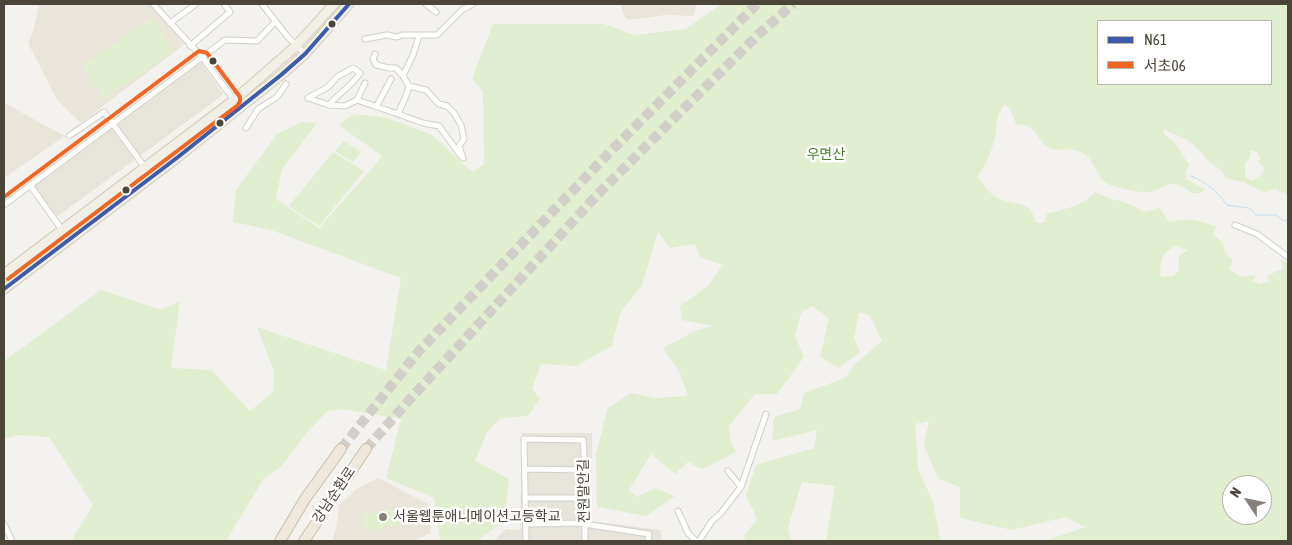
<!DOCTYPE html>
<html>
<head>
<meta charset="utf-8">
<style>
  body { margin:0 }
  #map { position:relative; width:1292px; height:545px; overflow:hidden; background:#f4f2ee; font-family:"Asap Condensed","Noto Sans KR",sans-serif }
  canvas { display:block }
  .frame { position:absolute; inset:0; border:5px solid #4b4439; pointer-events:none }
  .legend { position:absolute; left:1097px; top:20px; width:175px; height:65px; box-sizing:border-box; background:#fff; border:1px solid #b7b4b0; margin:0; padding:6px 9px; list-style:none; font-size:15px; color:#4b4439 }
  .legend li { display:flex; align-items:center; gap:10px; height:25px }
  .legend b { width:25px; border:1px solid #b7b4b0 }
  .north { position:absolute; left:1222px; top:475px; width:50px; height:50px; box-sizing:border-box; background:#fff; border:1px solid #b7b4b0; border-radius:50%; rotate:304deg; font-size:14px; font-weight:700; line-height:20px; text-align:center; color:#4b4439 }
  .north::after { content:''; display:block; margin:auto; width:18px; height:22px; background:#868178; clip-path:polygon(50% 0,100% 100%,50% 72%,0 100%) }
</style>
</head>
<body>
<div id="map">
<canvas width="1292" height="545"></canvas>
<div class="frame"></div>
<ul class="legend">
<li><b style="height:6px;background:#3d5bab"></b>N61</li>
<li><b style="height:6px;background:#f26522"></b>서초06</li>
</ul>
<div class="north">N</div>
</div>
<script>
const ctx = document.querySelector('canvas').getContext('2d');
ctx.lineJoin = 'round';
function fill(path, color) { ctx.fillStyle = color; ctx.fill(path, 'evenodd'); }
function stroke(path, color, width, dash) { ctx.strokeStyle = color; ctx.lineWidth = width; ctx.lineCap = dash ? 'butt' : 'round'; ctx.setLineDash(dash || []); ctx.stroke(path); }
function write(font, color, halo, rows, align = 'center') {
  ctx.font = font + ' "Asap Condensed","Noto Sans KR",sans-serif'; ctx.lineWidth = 5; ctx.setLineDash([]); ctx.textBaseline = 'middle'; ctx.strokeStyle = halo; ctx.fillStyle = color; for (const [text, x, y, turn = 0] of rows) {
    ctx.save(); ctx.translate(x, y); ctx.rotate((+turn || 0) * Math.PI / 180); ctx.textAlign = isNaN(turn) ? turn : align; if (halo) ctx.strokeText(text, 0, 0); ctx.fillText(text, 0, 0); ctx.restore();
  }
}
fill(new Path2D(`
  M200 63 202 64 223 93V95L58 216H56L34 187 35 184Z
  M522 433H592L591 521 660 530 663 541H493L506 529 520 530Z`), '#e7e4dc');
fill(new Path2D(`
  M39 4H153L186 43 81 123 57 100 28 43 33 32Z
  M621 4H693L696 6 694 16 665 15 628 20 624 16Z
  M4 103 65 136 4 178Z
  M378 478 428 504 431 533 413 541H332L336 528 339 505 356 489Z`), '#eae5da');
fill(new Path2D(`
  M719 4H1288V195L1275 189 1265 193 1246 183 1226 178 1222 171 1207 160 1203 154 1189 141 1164 129 1163 133 1175 143 1189 165 1185 173 1186 179 1205 189 1200 193H1191C1167 172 1165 194 1143 192 1133 192 1122 188 1113 186 1097 182 1096 161 1083 153 1074 147 1061 151 1052 149 1037 145 1040 125 1016 124L1011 111 1005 104C995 115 998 124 995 137 993 149 984 169 977 177 983 184 991 196 1000 199 1018 207 1030 199 1036 223H1044L1047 214C1064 209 1083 206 1095 192 1110 201 1131 201 1144 212L1153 210 1159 207 1169 222C1189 217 1198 220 1217 227L1213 234 1223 243 1225 253 1233 261 1229 269 1241 277 1255 275 1253 281 1261 284 1269 281 1267 276 1277 271 1283 270 1281 259 1288 264V541H1045L1085 527 1065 517 1012 530 960 518V487L938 479 924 445 929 421 915 424 918 469 933 502 940 541H826L835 486 802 482 788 528 791 541H746L744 536 757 519 746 495 756 465 814 448 817 430 772 441 774 417 800 409 804 393 845 378 854 365 882 341 870 316 859 312 854 338 860 352 839 368 820 357 829 318 812 306 801 313 795 336 804 357 777 394H755L729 426 731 443 736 452 702 469 688 462 675 474 651 454 629 490 637 497 655 488 675 496 646 516 597 507 596 454 608 408 631 393 656 398 688 396 680 373 663 348 697 330 714 326 682 320 680 306 709 285 722 265 700 257 695 244 670 248 658 232 642 285 620 313 612 346 576 366 541 364 532 388 540 399 528 416 501 418 487 432 475 461 509 479 504 522 476 541H440L434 498 386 478 401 419 343 409 327 411 305 435 281 467 264 478 226 541H73L74 536 93 505 49 437 20 435 4 439V361L101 290 161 310 180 301 171 368 211 370 250 411 273 392 274 371 257 327 386 370 401 278 271 230 233 222 236 190 277 134 302 122 317 123 282 169 276 199 319 228 374 166 382 156 339 125 353 114 387 118 432 135 472 172 484 164 483 92 472 78 493 24H604L634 35 686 29 718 6ZM1271 21V84H1098V21ZM1251 150 1257 152 1261 158 1258 162 1264 168 1263 174 1251 181 1245 176V162L1249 160ZM1175 246 1187 250 1179 256V270L1173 276 1161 277C1159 262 1161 254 1175 246ZM1232 485H1262V515H1232Z
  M152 18 174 51 104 99 82 66Z
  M344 141 361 152 353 162 335 151Z
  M333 152 364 171 319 226 289 206Z
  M409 507 418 525 414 527 409 523 366 531 364 515Z`), '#e1eecf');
stroke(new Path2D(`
  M1191 176C1206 182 1217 191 1227 205L1249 208 1256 215H1276L1282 220 1288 221`), '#c0ddf1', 1);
stroke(new Path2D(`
  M341 449 418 352 608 154 757 4
  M366 449 411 398 597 195 759 34 793 4`), '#d2cfca', 10, [10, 5]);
const street = new Path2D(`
  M153 4 202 57 234 100
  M262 4 287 36 305 54
  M426 4 436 12
  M170 23 196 4
  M365 39 387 35 397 37 402 35H437L462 10 473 4
  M190 46 230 12 224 4
  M375 54 373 59 376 65 389 68H396L403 76
  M365 83 357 100 398 114 406 96 409 86 403 76 413 55 419 36
  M409 86 426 90 439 104 447 106 454 113 461 125 464 139 459 146 463 158
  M308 98 328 87 337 77 353 68 360 73C352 86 339 93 329 105
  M308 98 329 105 345 106 357 100
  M376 107 391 79
  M398 114 423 123 439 126 461 156
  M246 128 258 109 277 97 286 84
  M69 136 104 112 152 177
  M30 185 62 230
  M4 205 225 40 257 41 275 22
  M1235 225 1257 234 1288 257
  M525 469 585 470
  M728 471 741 487
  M525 498H585
  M678 511 688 533 696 541
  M4 524 12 541
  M526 524 585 523
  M584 524 649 534 648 541
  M526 541 524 439 583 440 585 470V541
  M699 541 712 521 721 513 741 487 766 414`);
const primary = new Path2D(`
  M4 274 234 100 296 46 334 4
  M4 289 178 157 281 75 305 54 349 4`);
const highway = new Path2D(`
  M280 541 305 499 341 449
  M304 541 366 449`);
stroke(street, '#d2d0cb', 7);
stroke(primary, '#d6cebb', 11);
stroke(highway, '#ccbfa9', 12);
stroke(street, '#fdfdfc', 5);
stroke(primary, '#f2efe6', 9);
stroke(highway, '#ede8db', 10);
stroke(new Path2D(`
  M4 289 178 157 281 75 305 54 349 4`), '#3d5bab', 4);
stroke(new Path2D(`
  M4 197 199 51 207 53 240 97V101L238 105 8 279`), '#f26522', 4);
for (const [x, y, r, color] of [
  [332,24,4.5,"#4b4439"],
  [213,61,4.5,"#4b4439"],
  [220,123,4.5,"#4b4439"],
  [126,190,4.5,"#4b4439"],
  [383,517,5,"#868178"]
]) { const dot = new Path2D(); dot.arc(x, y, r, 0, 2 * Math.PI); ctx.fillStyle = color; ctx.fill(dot); stroke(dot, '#fff', 2); }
write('14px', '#4a7f2a', '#fff', [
  ["우면산",826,155]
]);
write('14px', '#4b4439', '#fff', [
  ["전원말안길",584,491,-91],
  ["강남순환로",334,495,-56]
]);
write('14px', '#4b4439', '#fff', [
  ["서울웹툰애니메이션고등학교",393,517]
], 'left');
</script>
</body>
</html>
